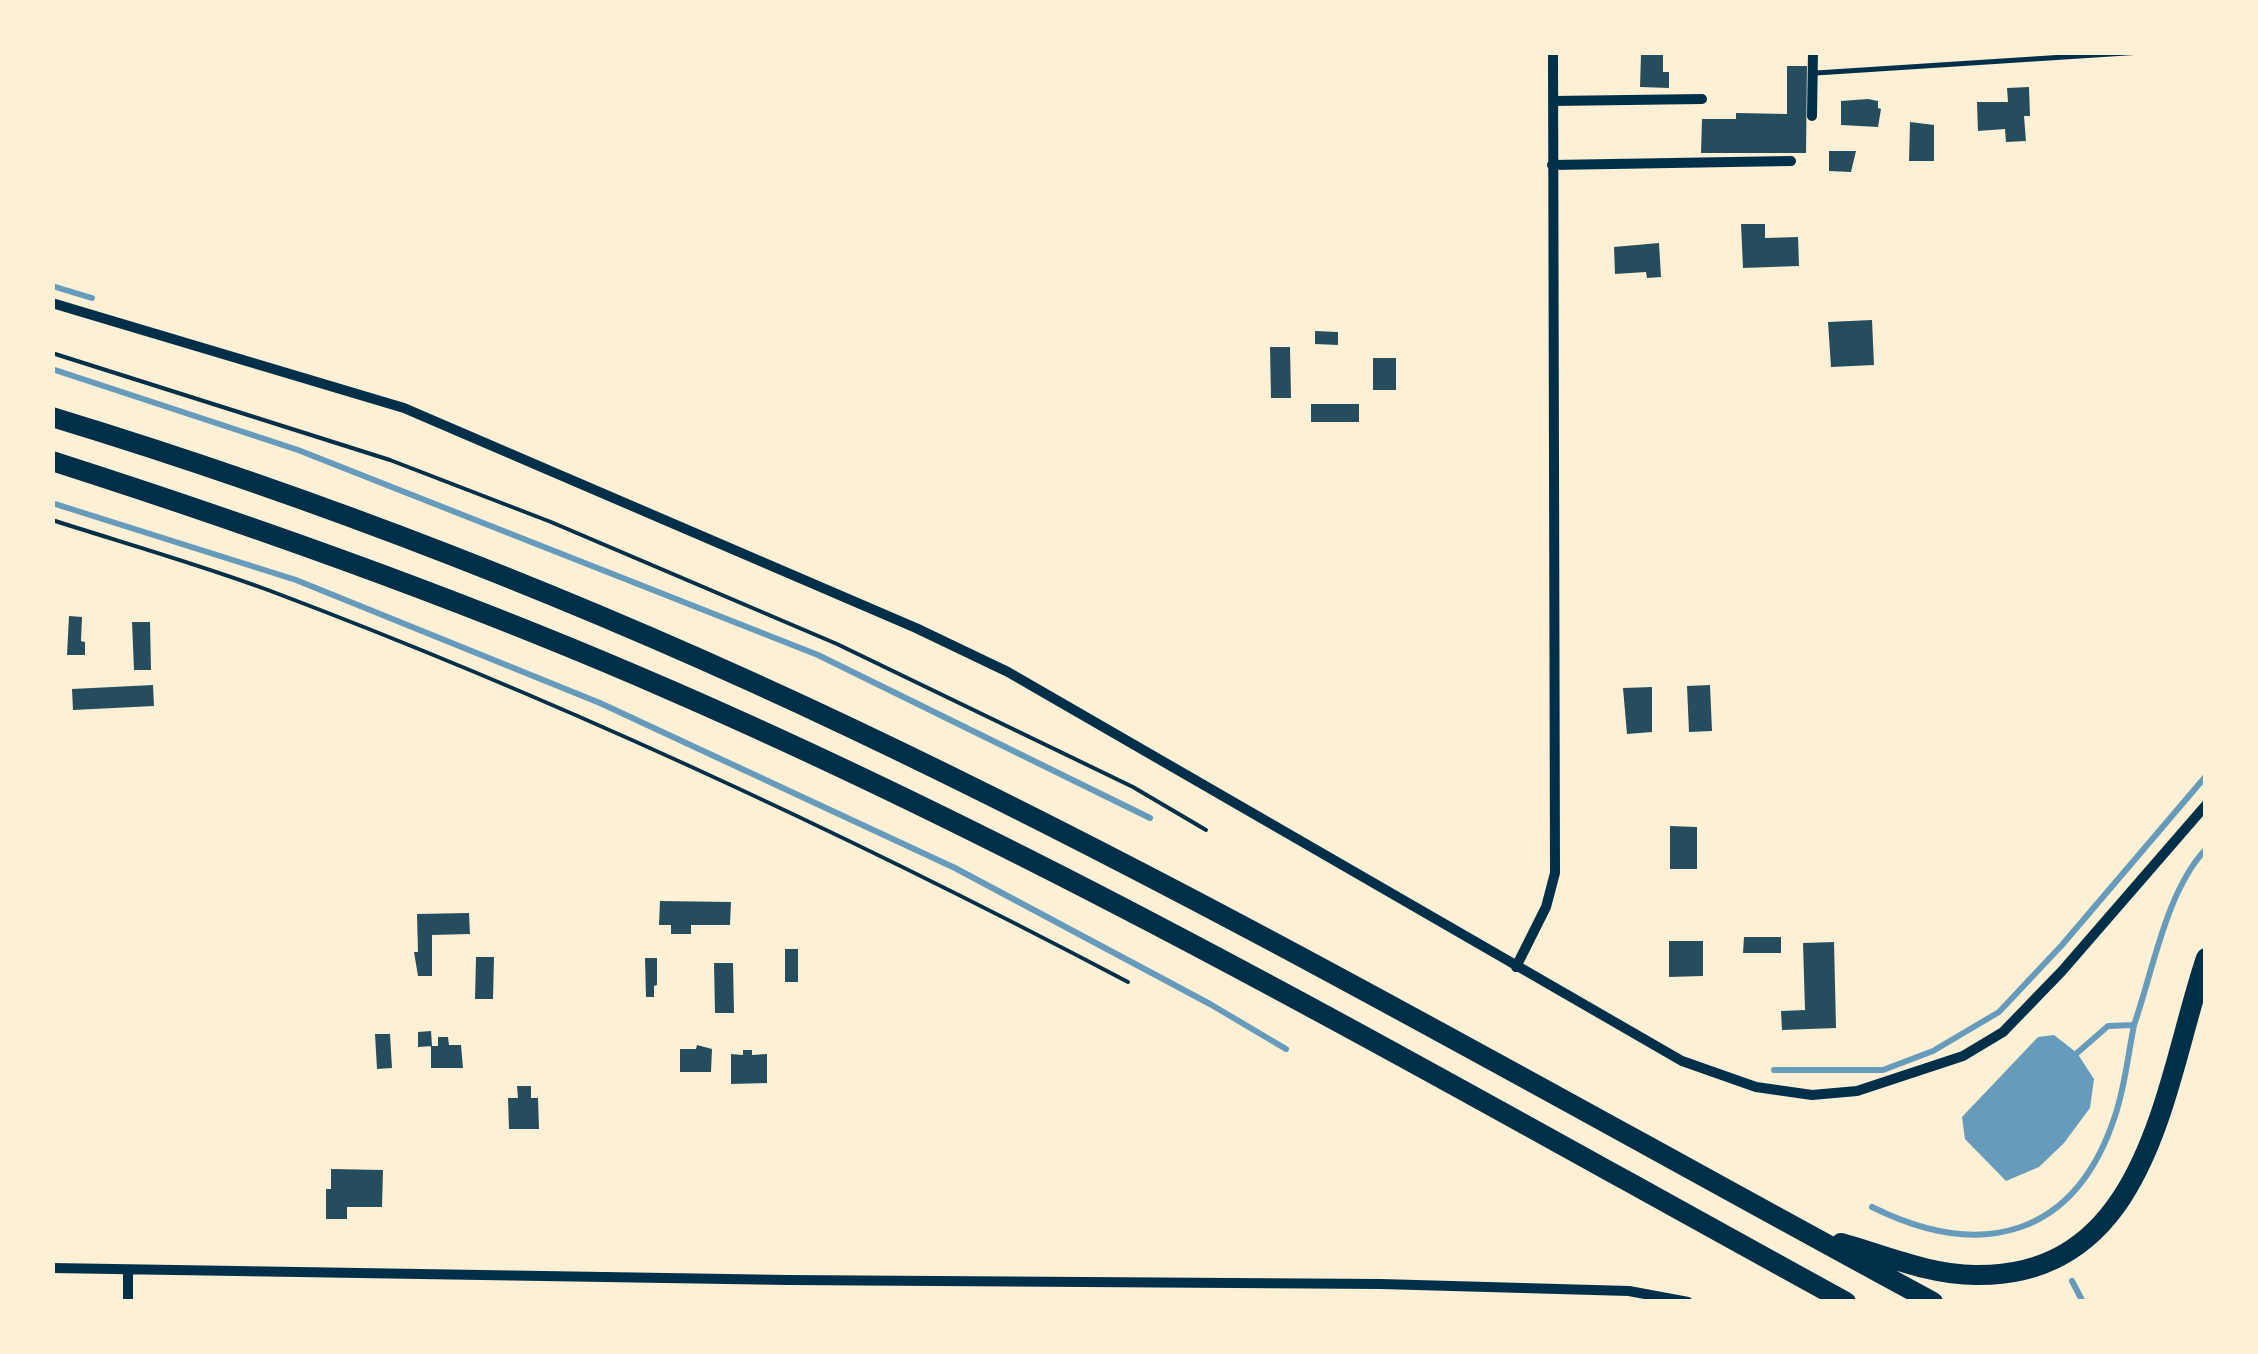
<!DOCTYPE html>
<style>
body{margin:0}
#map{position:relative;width:2258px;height:1354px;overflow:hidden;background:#fdf0d5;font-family:Ubuntu,sans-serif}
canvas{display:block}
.frame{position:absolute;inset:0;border:55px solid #fdf0d5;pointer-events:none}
</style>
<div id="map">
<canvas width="2258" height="1354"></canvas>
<div class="frame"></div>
</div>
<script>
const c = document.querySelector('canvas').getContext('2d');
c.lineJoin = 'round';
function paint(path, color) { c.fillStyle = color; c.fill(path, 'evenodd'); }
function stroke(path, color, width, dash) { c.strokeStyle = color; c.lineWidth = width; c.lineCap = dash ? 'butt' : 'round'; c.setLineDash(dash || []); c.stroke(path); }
paint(new Path2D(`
 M2054,1035L2077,1053L2094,1079L2090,1108L2064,1143L2039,1167L2006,1181L1965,1139L1962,1117L2038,1037Z`), '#669bbc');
stroke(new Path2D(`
 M52,286L92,298
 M52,369L298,450L818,655L1150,818
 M52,503L296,580L600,703L955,868L1210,1004L1286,1049
 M2077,1053L2108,1026L2134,1025C2153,971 2166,891 2206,849
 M1774,1070H1883L1933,1051L1999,1012L2062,945L2206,776
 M1872,1207C1981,1261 2075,1238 2115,1116C2125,1087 2128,1055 2134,1025
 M2072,1281L2083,1302`), '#669bbc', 6);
paint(new Path2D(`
 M1641,55H1663V72H1669V88L1640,87Z
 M1787,66H1807L1806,153H1701L1702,119H1736V113L1787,114Z
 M2029,87L2030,116H2024L2026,141L2006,142L2005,129L1978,131L1977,102H2008L2007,88Z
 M1868,99L1878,101V108L1881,109L1878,127L1841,125V101Z
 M1910,122L1934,125V161H1909Z
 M1829,151H1856L1851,172L1829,171Z
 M1741,224H1765V238L1798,237L1799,266L1743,268Z
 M1659,243L1661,277L1647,278L1646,272L1615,274L1614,247Z
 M1872,320L1874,365L1831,367L1828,322Z
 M1315,331L1338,332V345L1315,344Z
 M1270,347H1290L1291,398H1271Z
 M1373,358H1396V390H1373Z
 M1311,404H1359V422H1311Z
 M69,616L82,617L81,641L85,642V655H67Z
 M132,622H150L151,670H134Z
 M153,685L154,706L73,710L72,689Z
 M1710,685L1712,731L1689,732L1687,686Z
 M1652,687V732L1627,734L1623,688Z
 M1670,826L1697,827V869H1670Z
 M660,901L731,902L730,925H691V934H671V925H659Z
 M469,913L470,934L432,935V976H418L414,952H418L417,914Z
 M1744,937H1781V953H1743Z
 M1669,941H1703V976L1669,977Z
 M1834,942L1836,1028L1782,1030L1781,1011L1805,1010L1803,943Z
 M785,949H798V982H785Z
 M476,957H494L493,999H475Z
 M645,958H657V985L654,986V997H646Z
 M714,963H733L734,1013H715Z
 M431,1031L432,1046L418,1047V1032Z
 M375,1034H390L392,1068L377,1069Z
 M438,1037H448L449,1045H461L463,1068H431V1046H438Z
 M697,1045L712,1049L711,1072H680V1049H696Z
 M743,1050H752V1055L767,1054V1083L731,1084V1054L743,1055Z
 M517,1086H531V1098H538L539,1129H509L508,1098H518Z
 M331,1169L383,1170L382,1207H347V1219H326V1189H331Z`), '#264d5e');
stroke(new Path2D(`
 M52,353L390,460L551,522L837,644L1133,787L1206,830
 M52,520C124,543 198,564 268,590C563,701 849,835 1128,982`), '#003049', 4);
stroke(new Path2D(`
 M1816,73L2142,52`), '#003049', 5);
stroke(new Path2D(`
 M1553,101L1702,99
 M1812,116L1813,52
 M1552,165L1791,161
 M52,303L404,408L916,628L1008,672L1682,1061L1756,1087L1812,1095L1857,1091L1963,1056L2003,1032L2062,971L2206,805
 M1516,967L1546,907L1555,873L1553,52
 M52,1268L788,1280L1381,1284L1629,1291L1688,1302
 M128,1302V1271`), '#003049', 10);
stroke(new Path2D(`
 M52,417C325,500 594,606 851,728C1220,903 1574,1108 1933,1302
 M52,461C261,528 469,602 670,690C1075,866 1459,1090 1846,1302
 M1841,1243C1884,1255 1930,1275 1975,1275C2150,1278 2164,1082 2206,958`), '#003049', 20);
</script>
